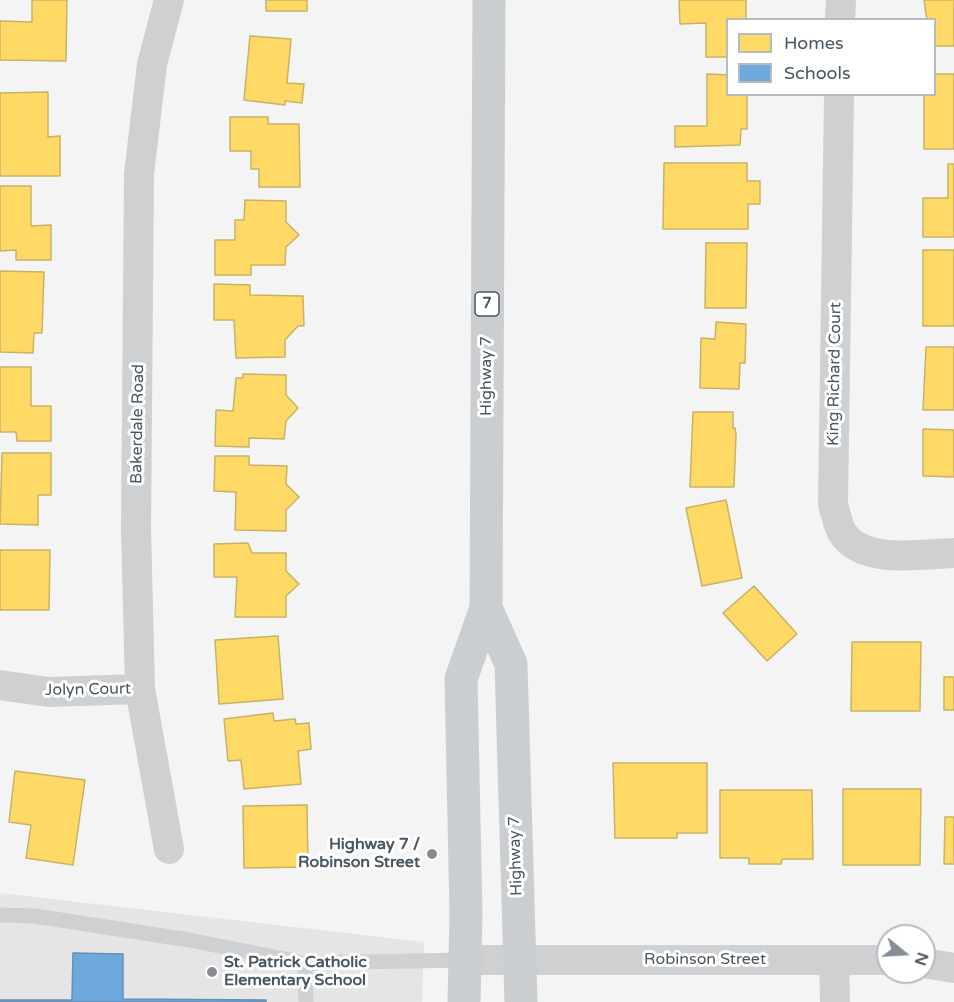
<!DOCTYPE html>
<style>
body{margin:0}
#map{position:relative;width:954px;height:1002px;overflow:hidden;background:#f4f4f4;font-family:"Varela Round",sans-serif}
canvas{display:block}
.legend{position:absolute;left:726px;top:18px;width:210px;height:78px;box-sizing:border-box;background:#fff;border:2px solid #b7bbc0;margin:0;padding:8px 10px;list-style:none;font-size:18px;color:#4a5661}
.legend li{display:flex;align-items:center;gap:12px;height:30px}
.legend b{width:30px;border:2px solid #b7bbc0}
.north{position:absolute;left:876px;top:924px;width:60px;height:60px;box-sizing:border-box;background:#fff;border:2px solid #b7bbc0;border-radius:50%;rotate:108deg;font-size:16px;font-weight:700;line-height:24px;text-align:center;color:#4a5661}
.north::after{content:'';display:block;margin:auto;width:21px;height:27px;background:#868d94;clip-path:polygon(50% 0,100% 100%,50% 72%,0 100%)}
</style>
<div id="map">
<canvas width="954" height="1002"></canvas>
<ul class="legend">
<li><b style="height:16px;background:#ffd966"></b>Homes</li>
<li><b style="height:16px;background:#6fa8dc"></b>Schools</li>
</ul>
<div class="north">N</div>
</div>
<script>
const c = document.querySelector('canvas').getContext('2d');
c.lineJoin = 'round';
function paint(path, color) { c.fillStyle = color; c.fill(path, 'evenodd'); }
function stroke(path, color, width, dash) { c.strokeStyle = color; c.lineWidth = width; c.lineCap = dash ? 'butt' : 'round'; c.setLineDash(dash || []); c.stroke(path); }
function label(font, color, halo, rows, align = 'center') {
  c.font = font + ' "Varela Round",sans-serif'; c.lineWidth = 6; c.setLineDash([]); c.textBaseline = 'middle'; c.strokeStyle = halo; c.fillStyle = color; for (const [text, x, y, turn = 0] of rows) {
    c.save(); c.translate(x, y); c.rotate((+turn || 0) * Math.PI / 180); c.textAlign = isNaN(turn) ? turn : align; if (halo) c.strokeText(text, 0, 0); c.fillText(text, 0, 0); c.restore();
  }
}
paint(new Path2D(`
 M0,893L424,942L422,1002H0Z`), '#e6e5e6');
const homes = new Path2D(`
 M32,0H67L66,61L0,60V21L32,22Z
 M266,0H307V11H266Z
 M679,0H746V20H728V57H706V23L680,24Z
 M924,0H954V46H934V20H927Z
 M250,36L291,39L287,83L304,84L302,103L285,101V105L244,100Z
 M707,74L728,75V94H747V129H741L740,145L675,147V126H707Z
 M934,74H954V149H924V94H934Z
 M48,92V137L60,136V176H0V93Z
 M230,117H268V124H299L300,187H259V169H251V151H230Z
 M664,163H747V181H760V204H748V229H663Z
 M948,164H954V237H923V198H948Z
 M0,186H31V226L51,225V260H16V250L0,251Z
 M245,200L286,201V222L299,235L286,247L285,265H251V275H215V240H235V220H244Z
 M706,243H747L746,308H705Z
 M923,250H954V326H923Z
 M0,271L44,272L42,333H34L33,353L0,352Z
 M214,284L250,285V295L303,296L304,326H298L285,340V357L236,358L234,320H214Z
 M716,322L746,324L745,363H740L739,389L700,388L701,338L715,339Z
 M926,347H954V410H923Z
 M0,367H31V406H51V441H17L16,432H0Z
 M243,374L286,375V395L298,408L286,421L284,439L249,438V447L215,446L216,410L233,411L236,378H243Z
 M693,412H733V428H735L736,434L734,487H690Z
 M923,429L954,430V477L923,476Z
 M2,453H51V495H38V525L0,524Z
 M215,456H249V465L287,466L286,484L299,497L286,510V531L235,530L236,492L214,491Z
 M726,500L742,578L702,586L686,508Z
 M248,543L252,553H286V571L299,584L286,596V617H235L237,577H214V544Z
 M0,550H50L49,610H0Z
 M754,586L797,634L767,661L723,613Z
 M278,636L283,699L219,704L215,640Z
 M852,642H921L920,711H851Z
 M944,677H954V710H944Z
 M273,713L274,721L295,719L296,724L309,723L311,749L298,751L301,784L244,789L241,760L228,761L224,719Z
 M613,763H707V833H677V838H615Z
 M15,771L85,780L73,865L26,858L31,825L9,822Z
 M843,789H921L920,865H843Z
 M720,790H812L813,859H782L781,864H749V858H720Z
 M307,805L308,867L244,868L243,806Z
 M945,817H954V864H944Z`);
paint(homes, '#ffd966');
stroke(homes, '#c9b264', 1.5);
const schools = new Path2D(`
 M73,953L123,954V999L266,1000V1002H0V1000H72Z`);
paint(schools, '#6fa8dc');
stroke(schools, '#648fb7', 1.5);
stroke(new Path2D(`
 M0,915L35,916L189,940L305,963L464,960
 M305,963L306,1002`), '#ced0d2', 15);
stroke(new Path2D(`
 M169,0L152,64L139,174L136,528L140,689L169,849
 M840,20L841,0
 M839,94L833,505C836,514 838,525 842,532C861,565 922,554 954,553
 M0,685L48,692L140,689
 M464,960H888
 M834,960L835,1002
 M924,963L954,968`), '#ced0d2', 30);
stroke(new Path2D(`
 M486,608L511,664L521,1002
 M464,1002L466,914L461,679L486,608L489,0`), '#caced1', 33);
for (const [x, y, r, color] of [
 [432,854,6,"#868d94"],
 [212,972,6,"#868d94"]
]) { const dot = new Path2D(); dot.arc(x, y, r, 0, 2 * Math.PI); c.fillStyle = color; c.fill(dot); stroke(dot, '#fff', 2); }
for (const [x, y, w] of [
 [487,304,24]
]) { const box = new Path2D(); box.roundRect(x - w / 2, y - 12, w, 24, 4.5); c.fillStyle = '#fff'; c.fill(box); stroke(box, '#4a5661', 1.5); }
label('bold 15px', '#4a5661', null, [
 ["7",487,304]
]);
label('16px', '#4a5661', '#fff', [
 ["King Richard Court",835,374,-89],
 ["Highway 7",487,376,-90],
 ["Bakerdale Road",138,424,-89],
 ["Jolyn Court",88,690,-1],
 ["Highway 7",516,856,-92],
 ["Robinson Street",705,960]
]);
label('bold 16px', '#4a5661', '#fff', [
 ["Highway 7 /",420,845],
 ["Robinson Street",420,863],
 ["St. Patrick Catholic",224,963,"left"],
 ["Elementary School",224,981,"left"]
], 'right');
</script>
